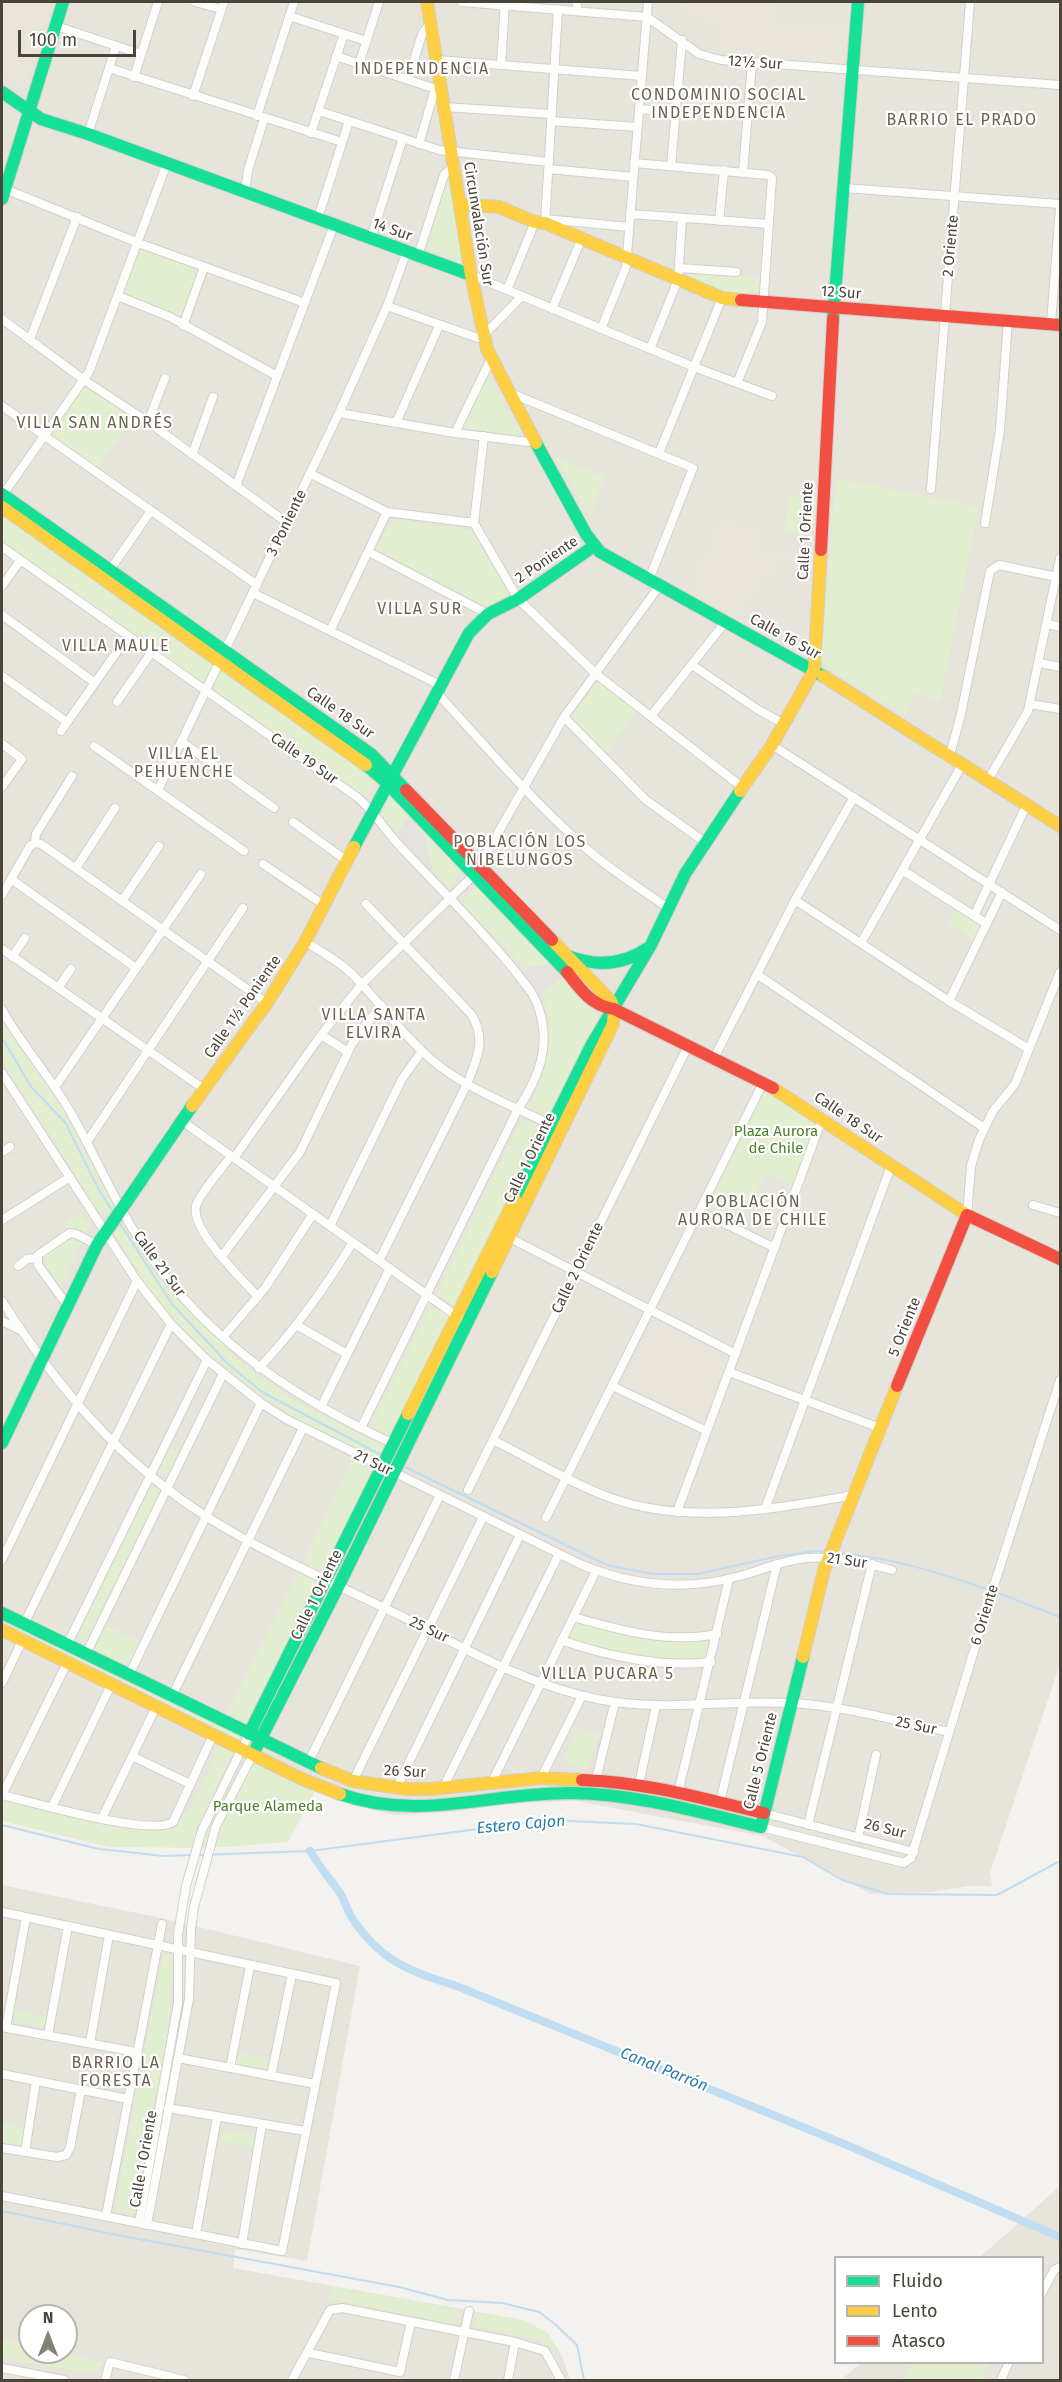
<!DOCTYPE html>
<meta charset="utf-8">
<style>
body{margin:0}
#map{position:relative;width:1062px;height:2382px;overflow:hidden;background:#f4f2ee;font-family:"Fira Sans",sans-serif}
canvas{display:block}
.frame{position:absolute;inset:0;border:3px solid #4b4439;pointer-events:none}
.legend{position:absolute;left:834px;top:2256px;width:210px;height:108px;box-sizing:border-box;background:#fff;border:2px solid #b7b4b0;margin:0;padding:8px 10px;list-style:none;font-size:18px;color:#4b4439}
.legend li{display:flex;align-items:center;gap:12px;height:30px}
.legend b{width:30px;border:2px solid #b7b4b0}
.north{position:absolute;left:18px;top:2304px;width:60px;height:60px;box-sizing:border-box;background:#fff;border:2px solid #b7b4b0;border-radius:50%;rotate:0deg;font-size:16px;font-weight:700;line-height:24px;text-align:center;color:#4b4439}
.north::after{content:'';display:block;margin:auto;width:21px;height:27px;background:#868178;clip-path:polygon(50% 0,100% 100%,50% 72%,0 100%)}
.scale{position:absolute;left:18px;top:30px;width:118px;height:27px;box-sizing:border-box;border:3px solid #4b4439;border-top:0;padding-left:8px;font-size:18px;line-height:21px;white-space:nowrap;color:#4b4439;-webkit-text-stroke:4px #fff;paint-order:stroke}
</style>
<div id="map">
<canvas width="1062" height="2382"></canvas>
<div class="frame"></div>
<ul class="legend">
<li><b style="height:8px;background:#16e098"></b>Fluido</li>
<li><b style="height:8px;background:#ffcf43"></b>Lento</li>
<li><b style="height:8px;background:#f24e42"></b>Atasco</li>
</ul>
<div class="north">N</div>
<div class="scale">100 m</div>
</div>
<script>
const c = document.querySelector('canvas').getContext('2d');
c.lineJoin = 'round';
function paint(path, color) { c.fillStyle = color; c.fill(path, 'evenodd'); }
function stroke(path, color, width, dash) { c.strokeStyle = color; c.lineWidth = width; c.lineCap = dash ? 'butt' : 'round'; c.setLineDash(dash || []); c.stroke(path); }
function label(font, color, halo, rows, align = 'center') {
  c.font = font + ' "Fira Sans",sans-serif'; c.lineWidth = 4.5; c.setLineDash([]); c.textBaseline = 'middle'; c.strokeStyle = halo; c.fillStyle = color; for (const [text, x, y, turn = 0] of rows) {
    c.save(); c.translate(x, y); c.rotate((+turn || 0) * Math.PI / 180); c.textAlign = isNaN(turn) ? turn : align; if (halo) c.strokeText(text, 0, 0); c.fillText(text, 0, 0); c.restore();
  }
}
paint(new Path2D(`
 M2,2H1060V1664L990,1873L992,1886H969L932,1892L871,1894L762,1836L576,1801L514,1803L451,1812L393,1815L355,1805L318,1785L288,1842L110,1847L2,1821Z
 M2,1885L166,1919L360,1966L307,2261L235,2249L233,2268L523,2320L548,2333L562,2356L570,2380H2ZM30,2316H66V2352H30Z
 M1060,2186V2380H841L861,2363L1042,2362V2258L980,2257Z`), '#e7e4dc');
paint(new Path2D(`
 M2,2H52L25,84L16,86L2,76Z
 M672,2H780L776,23L850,28L848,64L727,57L716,54L719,27L707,24Z
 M719,520L764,529L761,549L806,556L805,562L779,558L776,575L763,572L758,589L738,616L692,594L700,574L694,571L698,560L704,562Z
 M655,1321L728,1356L704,1423L622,1384Z`), '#eae5da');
paint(new Path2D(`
 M448,178L450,179L464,264L424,248Z
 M139,248L194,268L198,274L182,317L177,318L122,294Z
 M688,272L759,278L758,295L726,292L686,277Z
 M482,378H490L518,431L516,436L461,426Z
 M82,388H89L134,417L97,469L49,435Z
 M554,456L604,477L590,518Z
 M836,478L979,507L940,702L917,692L905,716L821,663Z
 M790,494L817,498L811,536L784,531Z
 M2,512L362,768L376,782L365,799L2,543Z
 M391,519L471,530L512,595L490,609L378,551L377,548Z
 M597,683H603L637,711L606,753L571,721L570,717Z
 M390,795L462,871L449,888L379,814Z
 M476,885L555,964L598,1017L550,1120L529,1107C545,1078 559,1024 540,992C521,960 487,929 461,902Z
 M958,905L987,924L978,943L947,923Z
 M2,1014L61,1105L111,1201L112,1205L104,1214L101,1215L2,1061Z
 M764,1089L818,1123L795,1187L765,1173L742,1224L706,1207Z
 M522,1118L542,1128L456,1308L437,1294Z
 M79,1213L91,1224L59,1290L43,1260L44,1255L69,1232L65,1223Z
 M126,1222L167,1283L197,1318L254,1374L304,1406L382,1445L385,1450L382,1460H377L299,1421L237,1379L193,1340L162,1308L113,1233Z
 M431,1305L451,1317L392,1438L370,1427Z
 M168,1446L180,1454L167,1478L157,1469Z
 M352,1459L373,1470L323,1572L303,1562Z
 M148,1484L162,1492L88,1645L73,1637Z
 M298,1573L319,1582L249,1724L227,1713Z
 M2,1616L241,1736V1738L237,1740L2,1626Z
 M573,1617L635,1633L717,1634L711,1662L618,1656L561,1640Z
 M104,1625L141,1642L129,1668L92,1650Z
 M577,1727L600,1736L585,1770L563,1761Z
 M215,1742L235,1749L199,1827L216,1826L257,1754L318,1784L288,1842L211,1848L110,1847L2,1821V1799L137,1828H172L190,1809L216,1756L212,1753Z
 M163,1955H170L173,1958L170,2019L137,2205L133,2214L118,2211L115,2206Z
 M14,2011L48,2017L47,2025L44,2027L14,2022Z
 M236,2053L270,2058L269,2067L266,2069L236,2064Z
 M2,2123L25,2128L21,2145L17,2147L2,2143Z
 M224,2130L254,2135V2147L220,2141L221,2132Z
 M331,2286L459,2309L454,2325L331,2299Z
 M478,2312L523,2320L548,2333L562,2356L539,2340L475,2326Z
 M2,2338L30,2345V2352H60L102,2362L96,2374L2,2359Z
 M911,2363V2362L990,2363L981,2380H902Z`), '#e1eecf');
paint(new Path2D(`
 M409,816L424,832L433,873L397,834Z
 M555,964L565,977L541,993L520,968Z`), '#e6e3df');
stroke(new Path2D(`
 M2,1038L32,1088L65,1122L99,1190L113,1212
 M119,1222L172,1304L228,1364L262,1392L383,1456
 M401,1465L607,1565L653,1574H698L774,1557L814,1551L826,1552
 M837,1553C888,1557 938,1572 986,1589
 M998,1593L1060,1617
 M2,1825L99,1849L164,1856L192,1855
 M198,1855L310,1851L547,1820L636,1824L803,1857L842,1880L888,1894L997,1895L1060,1861
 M2,2211L117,2235L399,2287L448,2300L502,2303L539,2312L556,2325L577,2345L584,2380`), '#c0ddf1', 2);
stroke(new Path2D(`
 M310,1851C319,1866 330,1879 340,1893C345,1901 347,1910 352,1918C379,1959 409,1972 454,1985L842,2143L1060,2237`), '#c0ddf1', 8);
const street = new Path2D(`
 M195,2L221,9
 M462,2L647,17L699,54L721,60L1060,85
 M577,11V2
 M289,16L366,41
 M56,26L141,54
 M336,56L442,91
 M437,60L642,76
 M359,64L379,2
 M501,65L505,2
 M109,68L342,142
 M134,77L158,2
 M408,80L422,34L431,22
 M193,96L224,2
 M444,107L552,114
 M639,109L676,112
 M319,111L439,150L549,162
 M257,116L294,2
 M551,121L637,127
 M311,133L344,34
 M88,134L116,46
 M419,144L435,89
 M634,163L768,175L772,178L762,322L737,383
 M671,166L682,40
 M549,169L633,177
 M743,172L752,62
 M844,188L1060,204
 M5,189L141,244L305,303
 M245,192L248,170L264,119
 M630,214L769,224
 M318,218L349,121
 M545,219L629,227
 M719,221L724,170
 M545,223L558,9
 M371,238L403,138
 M418,256L444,175L454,166
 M679,268L736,272
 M471,275L694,367L772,396
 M507,290L535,222
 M118,296L170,317L277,376
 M387,306L478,338L483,336L522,296
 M552,309L581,240
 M2,319L84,380L148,422L286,522
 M1051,324L1060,207
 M183,326L204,267
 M601,329L626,267L648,2
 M30,339L77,217
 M650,349L678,280L682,218
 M508,392L693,468L649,580
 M2,406L257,585
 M339,413L455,433L528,442L533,440
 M148,422L165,378
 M396,423L439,326
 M455,433L491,359
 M484,436L474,523L518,599L596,674L742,787
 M659,453L722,298
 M192,455L213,397
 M311,474L387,512L474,523
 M236,486L334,225
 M931,489L970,2
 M2,496L89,372L167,163
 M985,523L1000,430L1008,321
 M2,547L357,797C373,810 385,830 399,845C438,887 479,926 515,971C524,983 535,994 539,1009C551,1047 539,1077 518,1109L361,1428
 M369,552L488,614
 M110,570L150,512
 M2,586L20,561
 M253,593L440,685
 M2,615L95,683
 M1048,624L1060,627
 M330,631L387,512
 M1040,663L1060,667
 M692,665L757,709L784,724
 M2,676L67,722
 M436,692C483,743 528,796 579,842C606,867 638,887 668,908
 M117,702L151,653
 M1030,704L1060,709
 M651,716L726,621
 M564,717L646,800L706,843
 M61,731L128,636
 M182,742L274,808
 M2,744L22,759L2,787
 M772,745L1060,930
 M94,746L244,851
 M950,755L961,714L990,571L999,565L1057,577
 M988,780L1028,711L1060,558
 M158,790L339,413L387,306L407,251
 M293,822L347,861
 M35,843L41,844L267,1003
 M263,864L324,905
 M76,868L115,808
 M902,870L987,924
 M11,879L136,968
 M2,895L30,846L35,843L36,834L72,776
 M795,900L949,1001L1029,1049
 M122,901L159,846
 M366,904L471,1014C487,1039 477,1059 467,1084L379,1261
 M974,916L1027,804
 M305,942C321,951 338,961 351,973C379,1001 403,1036 433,1061C468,1090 514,1106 555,1127
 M861,943L963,763
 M2,949L204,1089
 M12,957L25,938
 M758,975L984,1128
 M58,988L71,969
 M949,1001L1002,892
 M2,1010C21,1044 48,1074 68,1108C91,1147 109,1189 132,1228C194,1332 287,1395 394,1444
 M321,1035L348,1052
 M714,1058L795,900L854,797
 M2,1073L137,1281L171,1324L207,1360L261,1403L286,1419L580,1564C630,1585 683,1591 736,1577C760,1571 782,1560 807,1558C837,1556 863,1562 892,1570
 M55,1087L201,874
 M182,1121L461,1319
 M87,1142L243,908
 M2,1152L10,1147
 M231,1156C221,1170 201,1191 196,1206C190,1230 243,1280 258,1297
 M234,1158L321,1035L361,985L474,875L564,717L660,585
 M1033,1205L1060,1213
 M699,1211L775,1248
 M967,1215L971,1166L979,1140L993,1111L1015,1084L1060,972
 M2,1220L70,1177
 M330,1226L402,1079L422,1051
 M506,1236L736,1354
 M222,1256L300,1152L352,1044L366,1024L382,1006
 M18,1266L27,1259L37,1258
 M2,1301C58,1388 118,1460 207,1517C268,1555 336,1584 401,1616C464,1648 527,1685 597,1699C663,1712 722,1700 788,1703C842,1705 896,1721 949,1732
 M67,1305L38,1265V1255L70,1233L76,1234L97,1245
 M2,1321L20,1330
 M298,1326L347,1354
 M223,1337L265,1288L313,1214
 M259,1368C296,1329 325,1288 353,1242
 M729,1372L880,1428
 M612,1386L707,1431
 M321,1407L390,1268
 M493,1440C529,1458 574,1485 611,1498C690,1526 776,1508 855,1495
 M468,1490L688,1046
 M765,1509L891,1166
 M677,1512L822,1119
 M546,1518L763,1083
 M2,1560L137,1281
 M573,1617C619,1630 669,1644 717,1634
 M24,1624L171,1324
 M561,1640C606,1656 663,1668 711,1662
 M67,1645L207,1360
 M86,1654L223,1374
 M129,1675L261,1403
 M2,1683L22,1641
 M172,1696L303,1428
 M132,1756L190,1784
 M308,1763L440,1495
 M541,1778L582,1696
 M596,1779L615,1702
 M353,1781L483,1517
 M492,1782L596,1571
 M639,1784L656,1706
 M443,1788L559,1554
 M396,1789L520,1535
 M678,1793L729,1579
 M2,1795C32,1802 151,1837 173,1822L213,1735
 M2,1795L67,1663
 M720,1802L777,1564
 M52,1807L111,1685
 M764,1813L914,1852
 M102,1818L156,1707
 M808,1825L872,1564
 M761,1827L904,1863L911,1858L990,1598L1060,1380
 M858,1838L876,1755
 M2,1912L336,1983L282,2251L2,2196
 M2,2027L136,2052
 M6,2028L26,1917
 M48,2035L68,1926
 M90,2043L109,1935
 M178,2058L315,2084
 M230,2068L250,1966
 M2,2074L128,2099
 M271,2076L292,1974
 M168,2108L305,2131
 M2,2148L57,2157L66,2155L70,2148L81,2090
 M25,2152L36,2081
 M106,2216L162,1924
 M139,2223L178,2003V1934L186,1886L202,1830L249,1734
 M147,2225L189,1999L191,1929L194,1907L216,1826L253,1754
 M196,2234L217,2117
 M242,2244L262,2124
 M1042,2293L1054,2270L1060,2267
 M309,2353L400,2372L411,2322
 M2,2368L64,2380
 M105,2380L110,2362L184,2380
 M292,2380L330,2310L342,2308L515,2342L545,2351L561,2380
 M454,2380L469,2311
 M508,2380L515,2342
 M1001,2380L1009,2362`);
const fast = new Path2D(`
 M2,92L41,119L88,134L471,275
 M2,199L63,2
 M833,319L858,2
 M536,443L586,534L600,552L823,676
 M2,494L371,754L406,790
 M366,765L387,783L567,972
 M354,847L469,633L488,614L518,599L594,546
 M568,956C596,967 623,965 648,948
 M515,1199L592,1044L651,945L685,874L740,791
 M2,1443L97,1245L192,1106
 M2,1613L321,1768
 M249,1734L408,1414
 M253,1754L339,1585L492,1272
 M340,1794C420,1822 491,1792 572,1793C636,1794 699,1812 761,1827L803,1657`);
const slow = new Path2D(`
 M427,2L471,275L487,349L536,443
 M460,204L499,207L535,222L545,223L722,298L741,300
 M2,507L366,765
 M823,676L1060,826
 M740,791L772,745L814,670L821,550
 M773,1088L967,1215
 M192,1106L267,1003L305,942L354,847
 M492,1272L613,1024L614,1009L611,1001L552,940
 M408,1414L515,1199
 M2,1630L302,1779L340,1794
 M803,1657L824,1570L897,1386
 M321,1768L353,1781L407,1789H430L541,1778L582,1780`);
const jam = new Path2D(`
 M741,300L1060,325
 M821,550L833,319
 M406,790L552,940
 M567,972C580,989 592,1006 614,1009L773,1088
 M967,1215L1060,1259
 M897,1386L967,1215
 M582,1780C645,1782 704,1799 764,1813`);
stroke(street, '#d2d0cb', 10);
stroke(fast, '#d3cfc5', 14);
stroke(slow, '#d3cfc5', 14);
stroke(jam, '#d3cfc5', 14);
stroke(street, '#fdfdfc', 8);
stroke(fast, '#16e098', 12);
stroke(slow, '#ffcf43', 12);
stroke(jam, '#f24e42', 12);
label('15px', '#4b4439', '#fff', [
 ["12½ Sur",755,63,4],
 ["Circunvalación Sur",478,224,81],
 ["14 Sur",392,230,20],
 ["2 Oriente",951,246,-85],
 ["12 Sur",841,293,4],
 ["3 Poniente",287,523,-64],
 ["Calle 1 Oriente",806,531,-87],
 ["2 Poniente",547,560,-34],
 ["Calle 16 Sur",785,637,29],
 ["Calle 18 Sur",340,713,35],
 ["Calle 19 Sur",304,759,35],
 ["Calle 1½ Poniente",243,1007,-55],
 ["Calle 18 Sur",848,1118,34],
 ["Calle 1 Oriente",530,1158,-64],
 ["Calle 21 Sur",159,1264,54],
 ["Calle 2 Oriente",578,1268,-64],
 ["5 Oriente",905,1327,-68],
 ["21 Sur",373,1463,26],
 ["21 Sur",847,1561,8],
 ["Calle 1 Oriente",317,1595,-64],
 ["6 Oriente",985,1615,-73],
 ["25 Sur",429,1630,26],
 ["25 Sur",916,1726,12],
 ["Calle 5 Oriente",761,1761,-76],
 ["26 Sur",405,1772,3],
 ["26 Sur",885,1829,14],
 ["Calle 1 Oriente",144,2159,-80]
]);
label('15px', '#4a7f2a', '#fff', [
 ["Plaza Aurora",776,1132],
 ["de Chile",776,1149],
 ["Parque Alameda",268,1807]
]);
c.letterSpacing = '1.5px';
label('16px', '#6e6250', '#fff', [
 ["INDEPENDENCIA",422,70],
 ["CONDOMINIO SOCIAL",719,96],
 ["INDEPENDENCIA",719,114],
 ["BARRIO EL PRADO",962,121],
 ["VILLA SAN ANDRÉS",95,424],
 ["VILLA SUR",420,610],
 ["VILLA MAULE",116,647],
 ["VILLA EL",184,755],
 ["PEHUENCHE",184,773],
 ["POBLACIÓN LOS",520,843],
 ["NIBELUNGOS",520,861],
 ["VILLA SANTA",374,1016],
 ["ELVIRA",374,1034],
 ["POBLACIÓN",753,1203],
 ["AURORA DE CHILE",753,1221],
 ["VILLA PUCARA 5",608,1675],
 ["BARRIO LA",116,2064],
 ["FORESTA",116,2082]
]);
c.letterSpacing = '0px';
label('italic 16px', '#2e7ab2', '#fff', [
 ["Estero Cajon",521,1825,-5],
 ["Canal Parrón",664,2070,22]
]);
</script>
